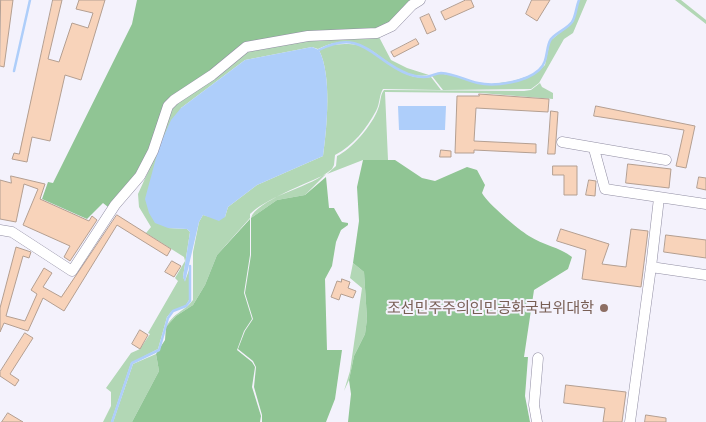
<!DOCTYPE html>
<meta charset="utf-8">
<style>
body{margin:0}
canvas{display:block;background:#f4f2fc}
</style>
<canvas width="706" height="422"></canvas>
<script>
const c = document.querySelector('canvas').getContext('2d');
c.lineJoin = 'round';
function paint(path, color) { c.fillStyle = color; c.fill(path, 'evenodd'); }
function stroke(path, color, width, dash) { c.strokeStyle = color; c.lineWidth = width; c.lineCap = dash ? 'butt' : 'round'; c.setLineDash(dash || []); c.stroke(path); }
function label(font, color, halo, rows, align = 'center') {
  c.font = font + ' "Asap Condensed","Noto Sans KR",sans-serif'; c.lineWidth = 4; c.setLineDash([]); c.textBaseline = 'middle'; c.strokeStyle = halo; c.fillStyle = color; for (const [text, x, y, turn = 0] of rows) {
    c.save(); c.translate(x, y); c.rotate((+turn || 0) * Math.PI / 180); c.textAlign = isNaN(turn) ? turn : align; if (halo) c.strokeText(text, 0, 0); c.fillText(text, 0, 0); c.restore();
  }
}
paint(new Path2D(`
 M579,0H587L573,33L564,39L539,83L531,89L443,90L432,76L438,73L455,76L485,85L513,81L535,74L545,65L550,41L573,22Z
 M675,0H681L706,20V24Z
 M379,37L391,60L407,68L429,75C385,83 374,22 318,49L312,47L245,60L181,108L168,228L187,229L190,232L183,277L185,281L189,270V300L186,305L172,311L167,317L158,349L131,363L111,422H103L111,406V392L106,388L131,353L140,349L150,334L148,333L178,281L175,278L185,261L184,257L146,233L151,227L139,207L138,194L148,172L170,108L246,52L312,38Z
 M345,44C354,44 363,45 371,50C390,62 406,82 431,77L441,90L383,89C379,95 380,104 376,111C366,129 353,146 335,155L334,165L332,169C308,189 274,192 250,214V218L217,255L205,285L193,305L176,316L166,327C174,312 184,312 193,300V252L199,222L203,215L214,218L225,217L228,207L257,185L323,156C327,128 332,75 319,50L329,45Z
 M540,83L542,87L553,93V99L481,93L385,92L388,160H363L327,174L336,166L337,156C351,150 373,124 378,109C381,102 380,95 384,90L524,91L531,90Z
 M326,174L305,195L277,200L251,218C255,202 311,182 326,174Z
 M353,263L364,272L367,319L365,334L354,356L349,380L344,391L350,371L362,288L350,278Z
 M156,354L159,371L132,422H113L133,364Z`), '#b2d7b5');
paint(new Path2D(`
 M137,0H414L401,14L381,28L257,43L172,99L145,163L108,207L103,203L87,219L42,199L48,182L53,183L132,24Z
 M363,160H395L422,178L435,181L467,167L477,170L485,185L482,193C488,204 518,229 529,236C543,245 559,247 572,257L568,269L534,290L524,357H528L525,396L530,422H348L351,394L349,380L354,356L365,334L367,319L364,272L353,263L359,221L357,187Z
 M326,177L329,208H334L342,222L348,223V225L341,230L336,242L332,266L325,279L327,350H342L335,399L326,422H262V415L254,387L256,367L253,361L238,349L245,331L253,319L245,293L251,255V218L277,200L305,195Z
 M250,219V255L244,293L252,319L244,331L237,350L252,362L255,367L252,387L261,416L260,422H132L159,371L156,354L165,340L166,327L176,316L193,305L205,285L217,255Z`), '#90c594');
paint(new Path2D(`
 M312,47L319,50C332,75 327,128 323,156L257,185L228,207L225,217L219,221L203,215L199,222L185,282L183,277L190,232L187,229L168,228L155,223L149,213L145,199L159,147L171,120L181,108L245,60Z
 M398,106H446L445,130H399Z`), '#aecefa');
stroke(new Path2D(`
 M319,50C363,27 373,61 408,74C414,76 424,78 430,76C434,75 437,73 441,73C455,74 465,80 478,83C495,87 526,82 539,70C549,61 545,48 551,39C557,32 567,29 572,22C576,16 576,7 579,0
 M14,71L30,0
 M112,422L132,363L159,350L168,318L173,311L186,306L190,301V266`), '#aecefa', 2.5);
const building = new Path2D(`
 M1,0H13L4,67L0,66Z
 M53,0H62L48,59L59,62L72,23L88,28L93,13L76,9L79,0H105L81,80L65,75L50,141L32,137L27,162L12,159L14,153L19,154Z
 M466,0H471L474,7L445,20L441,12Z
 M532,0H550L537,21L526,14Z
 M429,14L436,30L427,34L420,18Z
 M416,39L419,44L394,57L391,52Z
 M479,94L549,99L548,112L476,108L474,141L536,144V153L474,150V153H455L457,96H479Z
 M596,106L695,126L686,168L676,166L684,130L594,116Z
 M551,111L558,112L555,154H548Z
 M441,150L451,151V157H440Z
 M628,164L671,169L669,188L626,183Z
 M553,166H577V195H564V175H553Z
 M11,176L45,184L40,199L89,221L92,216L97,220L70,261L64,257L70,246L23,225L38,189L24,184L16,222L0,219V180L11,183Z
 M699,177L706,178V190L697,188Z
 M589,180L596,181L595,196L586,195Z
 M117,215L171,249L167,256L117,225L64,311L43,298L28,331L4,323L0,332V308L16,247L31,252L29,258L23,256L6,316L25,321L37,294L31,290L44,268L52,273L43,287L61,297Z
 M561,229L609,244L602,264L626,267L631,229L648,231L641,287L582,279L586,250L557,241Z
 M666,235L706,240V258L664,252Z
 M172,261L181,266L174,277L165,272Z
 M342,279L350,282L348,288L356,291L353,298L341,294L339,300L331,297L337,281L341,282Z
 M140,330L148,335L140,349L132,344Z
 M25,333L33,338L10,374L19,380L15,386L0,376V372Z
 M566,385L626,392L622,422H603L605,408L564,403Z
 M8,413L23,422H2Z
 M646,415L666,418V422H645Z`);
paint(building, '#f8d3ba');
stroke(building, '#b49f91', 1);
const minor = new Path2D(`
 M562,142L666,160
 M594,149L605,189L706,204
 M0,230L12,232L72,271L115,205L140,176L153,151L168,106L174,100L212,75L246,47L308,36L377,33L392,26L412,5L420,0
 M651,267L659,198
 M537,422L534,405L538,358
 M630,422L651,267L706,275`);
stroke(minor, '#918ea3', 11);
stroke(minor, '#fff', 10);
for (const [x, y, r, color] of [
 [604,308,5,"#8d6e63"]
]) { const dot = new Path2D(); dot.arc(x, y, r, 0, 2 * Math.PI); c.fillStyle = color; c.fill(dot); stroke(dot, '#f4f2fc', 2); }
label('15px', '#785e54', '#f4f2fc', [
 ["조선민주주의인민공화국보위대학",594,308]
], 'right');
</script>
